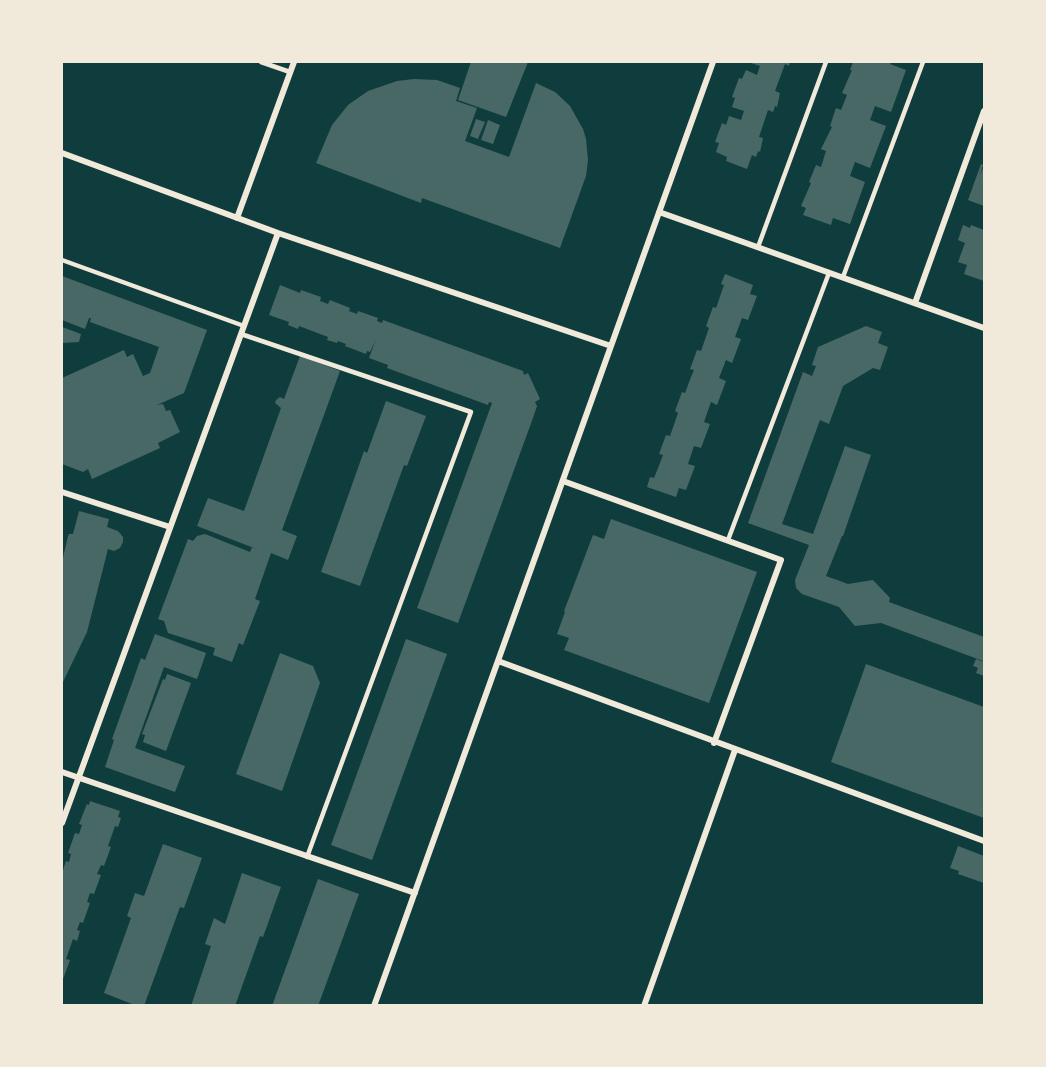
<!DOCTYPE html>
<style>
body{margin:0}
#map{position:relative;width:1046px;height:1067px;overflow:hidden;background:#0f3d3e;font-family:"Archivo Narrow",sans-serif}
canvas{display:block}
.frame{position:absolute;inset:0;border:63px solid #f1e9da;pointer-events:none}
</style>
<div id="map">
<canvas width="1046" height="1067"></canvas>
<div class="frame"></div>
</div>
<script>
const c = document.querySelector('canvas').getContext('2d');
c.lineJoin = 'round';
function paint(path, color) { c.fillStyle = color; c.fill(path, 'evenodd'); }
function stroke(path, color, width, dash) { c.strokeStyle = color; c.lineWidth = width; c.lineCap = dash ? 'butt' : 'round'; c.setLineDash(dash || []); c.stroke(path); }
paint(new Path2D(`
 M471,62H528L506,117L458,100Z
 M748,62H790L789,66L785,64L775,91L780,93L777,107L775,106L773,112L768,110L759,137L763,138L760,152L758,151L756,157L752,155L747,169L726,161L727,157L716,152L719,143L715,142L722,123L726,125L729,116L741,120L744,111L732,107L735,98L732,97L739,78L742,79L746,70L757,75L760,66Z
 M853,62H891L890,64L906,70L891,112L875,106L870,120L886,126L870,168L855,162L850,176L865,182L850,224L833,218L831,225L803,215L806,208L801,206L811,183L809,182L816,165L821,167L826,151L821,149L832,127L830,126L836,108L841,110L847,95L842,93L852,70H850Z
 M414,79L437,80L460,88L456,101L477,108L465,141L509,157L536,83L555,92L570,106L583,129L586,139L588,160L586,176L560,248L422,198L421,203L316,163L332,125L348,105L368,91L397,81Z
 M476,119L485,122L478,139L470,136Z
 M488,120L500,125L493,144L481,140Z
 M981,164L983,165L980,175L984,166V206L968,200Z
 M963,225L970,228L971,225L984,230V281L964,274L967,265L958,262L965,243L958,240Z
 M725,274L753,285L750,294L757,296L748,320L742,318L735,337L741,339L732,363L726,360L719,378L726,381L717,405L711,402L704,422L710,424L701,448L694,446L688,464L695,466L686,490L679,488L676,497L647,487L650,477L654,478L660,463L663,455L659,454L666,435L670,436L678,413L675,411L682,392L685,393L691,377L694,370L690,369L697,350L701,351L709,328L706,326L713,307L716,308L724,285L721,284Z
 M62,276L207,330L184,393L157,405L163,404L166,411L170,410L180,432L158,443L160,448L92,479L88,469L83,472L62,464V378L124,350L127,357L133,354L143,376L150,373L159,347L90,322L91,318H89L85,329L62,320Z
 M280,285L300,293L301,290L321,297L320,301L328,304L330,300L350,308L349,311L357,314L358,311L378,318L377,321L382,323L383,320L523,371L524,375L528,373L540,399L535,402L537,406L533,418L458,623L417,608L492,403L489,402L488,405L387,368L388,365L369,358L376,339L370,352L367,351L366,354L345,346L346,344L338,341L337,343L327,340L328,337L299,326L298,329L288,325L289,322L269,315Z
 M866,326L882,332L878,343L888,347L880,370L873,368L843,386L829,424L820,420L782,524L813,534L845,446L871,455L843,536H842L826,576L848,584L873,580L890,598L889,602L984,637L983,661L881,623L855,626L839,607L802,594L796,588L795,580L809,545L748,523L803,372L812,376L816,366L812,365L818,347Z
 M62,327L81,334L79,342L62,343Z
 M300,356L340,371L282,530L297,536L288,560L271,553L255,599L260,601L243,645L239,643L232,662L213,655L215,648L168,633L164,621L158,619L188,539L193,541L197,536L205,534L250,552L252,547L259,550L197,526L208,498L244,511L281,408L275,403L276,400L280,397L284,399Z
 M386,401L426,416L407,466L404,465L360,586L321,572L364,451L367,453Z
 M79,511L109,519L107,527L118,531L123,537V542L120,548L114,551L108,549L87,632L62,684V562L68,536L69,534H73Z
 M611,519L757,572L709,703L564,650L569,638L557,634L565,612L564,611L593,535L604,539Z
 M155,634L206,653L197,679L164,667L135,748L185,766L175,792L105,767L114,740L112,739L141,658L145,660Z
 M406,639L447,654L372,860L331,845Z
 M280,653L313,666L320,683L282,791L236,774Z
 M976,659L984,662V676L976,673L978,668L973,666Z
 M866,664L984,707V818L831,762Z
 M167,674L191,683L166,751L143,742L145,735L142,734L163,679L165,680Z
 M90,801L120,811L118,817L121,818L118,827L115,826L108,846L111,847L104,866L101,865L97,874L101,875L94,894L90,893L87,902L90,903L83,923L80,922L77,930L80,931L77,941L73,939L66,959L70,960L62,982V873L66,861L69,862L71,854L68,853L75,833L79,834L82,825L79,824L87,804L89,805Z
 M163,844L202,858L184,908L180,907L144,1006H137L104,993L131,918L127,916L135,893L144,896Z
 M958,846L984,856V883L958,874L959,871L950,868Z
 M242,873L281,887L263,937L260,936L235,1006H191L211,946L205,944L214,918L225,924Z
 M318,879L359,894L318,1006H272Z`), '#486865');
stroke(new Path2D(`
 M261,62L290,72
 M758,247L826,62
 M62,260L244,326
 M843,277L923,62
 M241,334L471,412L307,857
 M728,540L829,273`), '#f1e9da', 4.5);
stroke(new Path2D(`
 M62,153L278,233L611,346
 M659,212L984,328
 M237,218L294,62
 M915,303L984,111
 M563,481L781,560L714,743
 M62,492L170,527
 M498,661L984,841
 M62,772L415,893
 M62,823L278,233
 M374,1006L713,62
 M644,1006L735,750`), '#f1e9da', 6);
</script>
